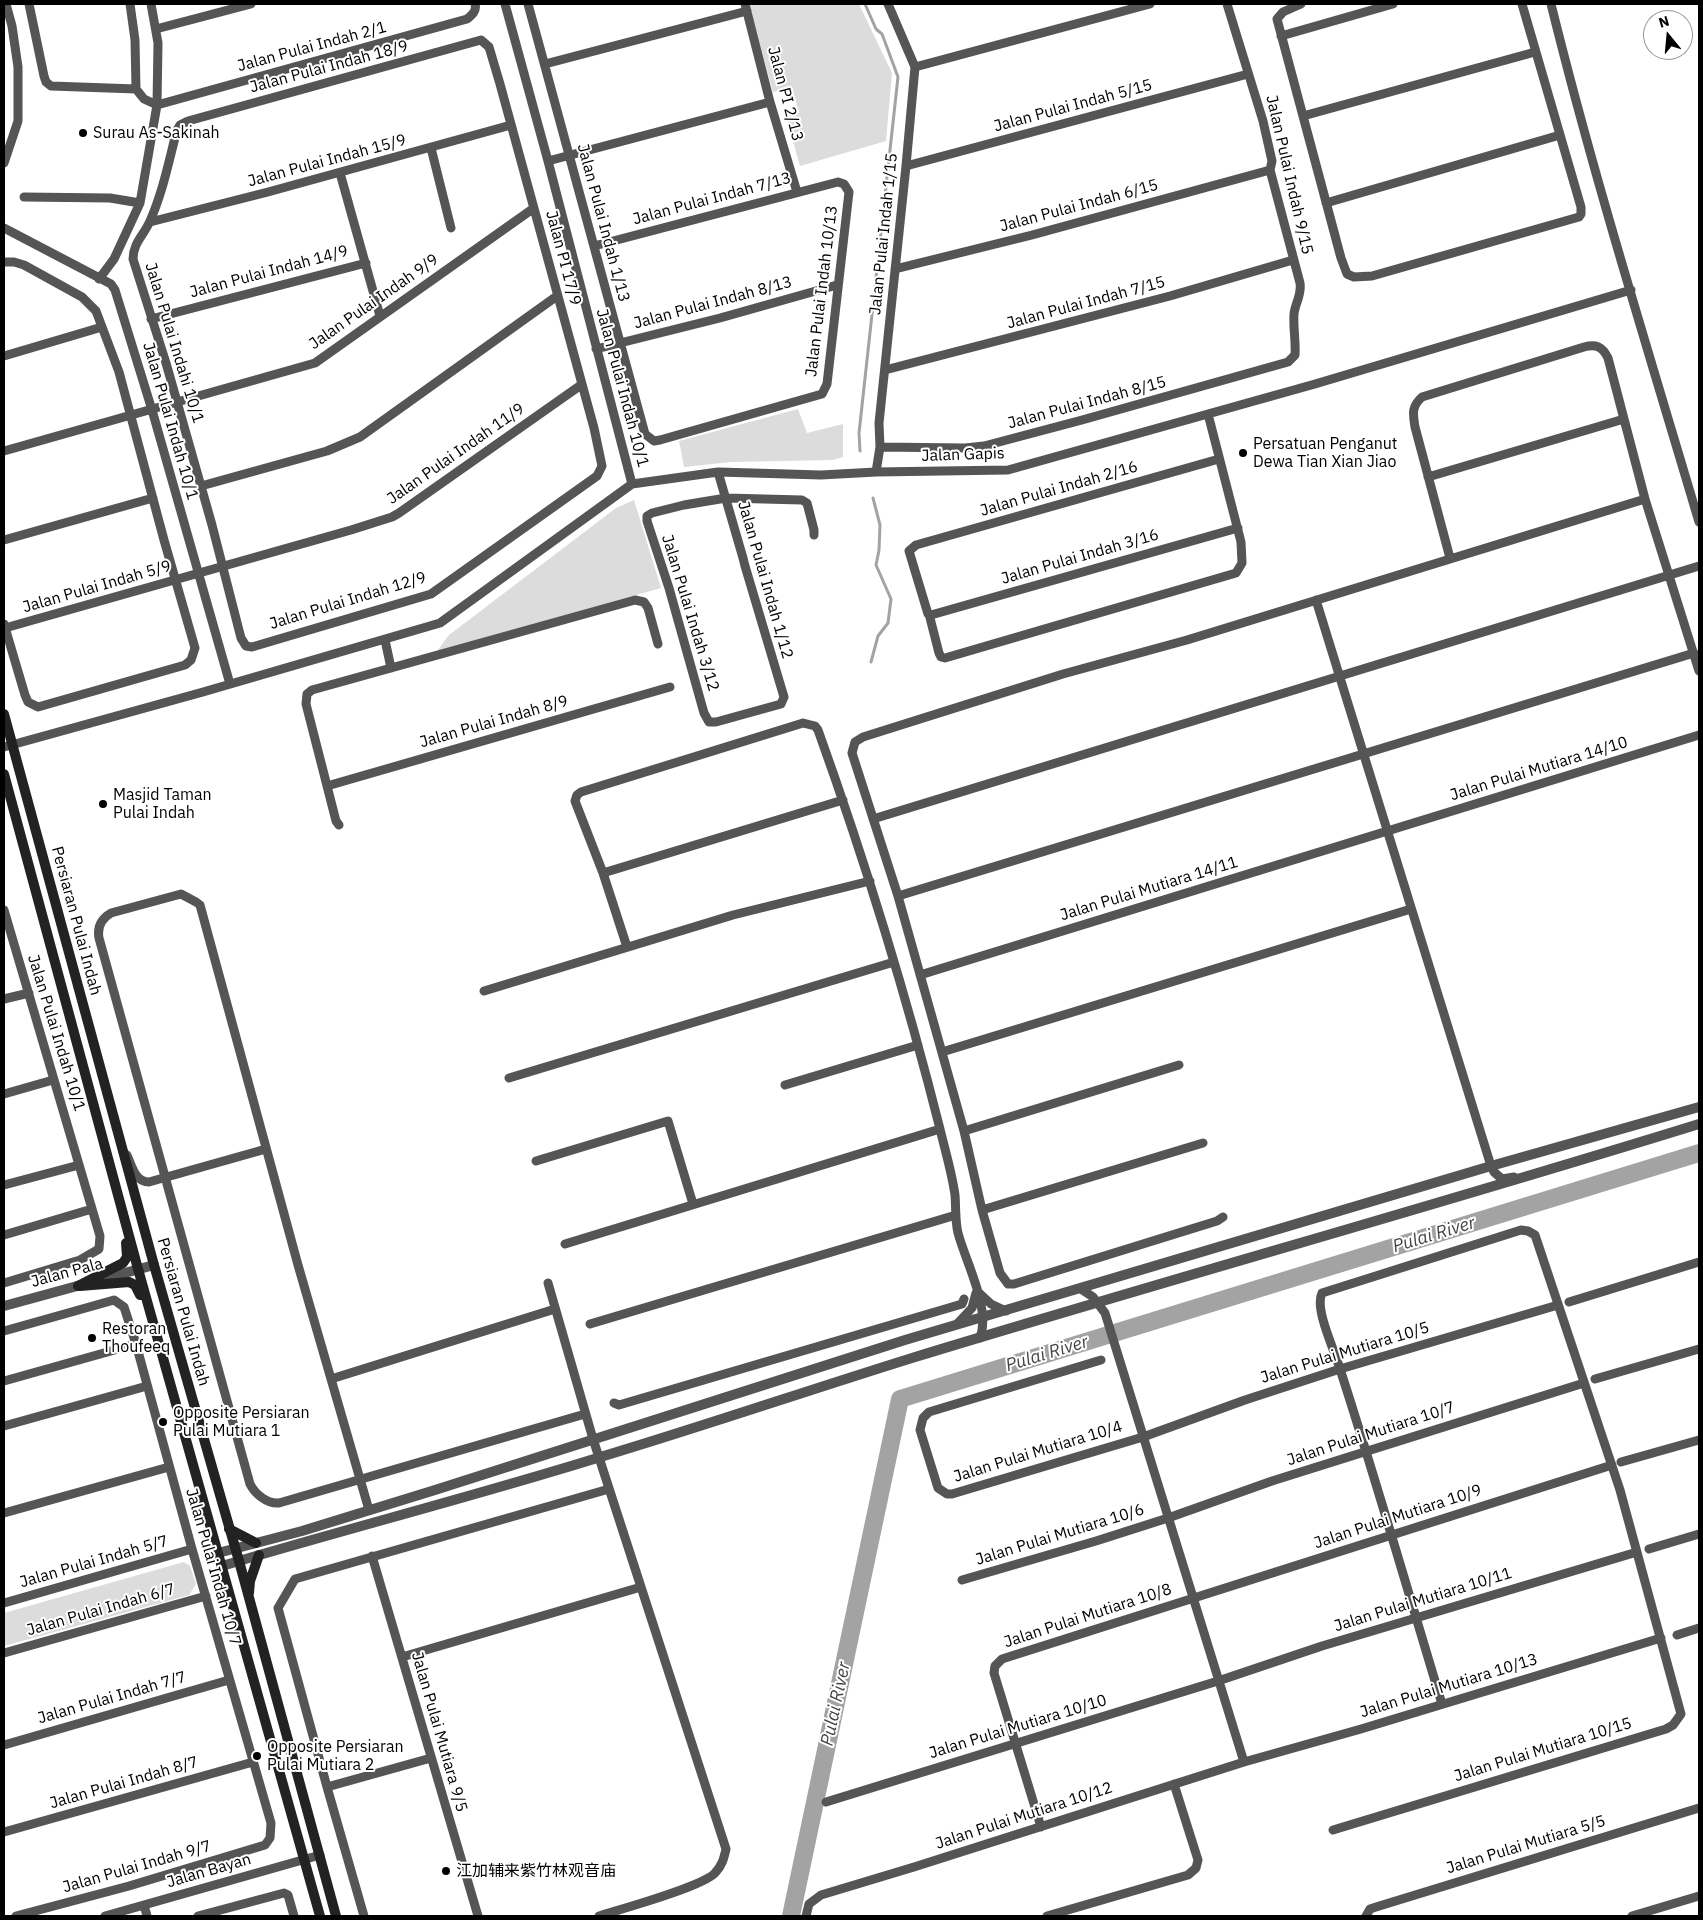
<!DOCTYPE html>
<meta charset="utf-8">
<style>
body{margin:0}
#map{position:relative;width:1703px;height:1920px;overflow:hidden;background:#fff;font-family:"IBM Plex Sans",sans-serif}
canvas{display:block}
.frame{position:absolute;inset:0;border:5px solid #000;pointer-events:none}
.north{position:absolute;left:1643px;top:10px;width:50px;height:50px;box-sizing:border-box;background:#fff;border:1px solid #999;border-radius:50%;rotate:343deg;font-size:14px;font-weight:700;line-height:20px;text-align:center;color:#000}
.north::after{content:'';display:block;margin:auto;width:18px;height:22px;background:#000;clip-path:polygon(50% 0,100% 100%,50% 72%,0 100%)}
</style>
<div id="map">
<canvas width="1703" height="1920"></canvas>
<div class="frame"></div>
<div class="north">N</div>
</div>
<script>
const c = document.querySelector('canvas').getContext('2d');
c.lineJoin = 'round';
function paint(path, color) { c.fillStyle = color; c.fill(path, 'evenodd'); }
function stroke(path, color, width, dash) { c.strokeStyle = color; c.lineWidth = width; c.lineCap = dash ? 'butt' : 'round'; c.setLineDash(dash || []); c.stroke(path); }
function label(font, color, halo, rows, align = 'center') {
  c.font = font + ' "IBM Plex Sans","Noto Sans SC",sans-serif'; c.lineWidth = 4; c.setLineDash([]); c.textBaseline = 'middle'; c.strokeStyle = halo; c.fillStyle = color; for (const [text, x, y, turn = 0] of rows) {
    c.save(); c.translate(x, y); c.rotate((+turn || 0) * Math.PI / 180); c.textAlign = isNaN(turn) ? turn : align; if (halo) c.strokeText(text, 0, 0); c.fillText(text, 0, 0); c.restore();
  }
}
paint(new Path2D(`
 M749,4H859L892,73L886,141L800,166L786,116L799,113L792,87L773,92Z
 M798,409L807,433L843,424V457L833,460L731,462L684,467L679,441Z
 M634,500L661,588L437,651L449,635L616,508Z
 M184,1562L190,1566L196,1584L189,1595L4,1646V1613Z`), '#dcdcdc');
stroke(new Path2D(`
 M860,451L859,433L898,77L882,34L876,29L865,4
 M871,662L878,636L888,623L891,599L876,565L879,550L880,525L873,498`), '#a3a3a3', 3);
stroke(new Path2D(`
 M791,1916L900,1399L1699,1153`), '#a3a3a3', 18);
stroke(new Path2D(`
 M29,4L44,76L46,82L51,86L136,89
 M130,4L135,40L136,89L144,99L157,105
 M505,4L548,161L632,484
 M528,4C567,147 606,291 645,434L654,441L660,440L822,394L827,384L849,192L844,184L838,182L594,246
 M745,4L770,102L797,192
 M1301,4L1283,12L1277,19L1341,258L1347,274L1354,277L1372,276L1579,217L1581,214V207L1522,4
 M1551,4C1594,178 1648,350 1699,522
 M156,29L251,4
 M1281,36L1393,4
 M481,40L489,47L500,84L594,428L602,466L597,476L431,594L252,647L246,646L241,638L212,525L166,363L133,259C133,243 144,235 150,221C163,192 169,160 177,130L180,125L188,121Z
 M545,64L747,11
 M915,67L1150,4
 M157,105L467,19C472,15 477,11 475,4
 M1303,116L1535,52
 M431,148L451,228
 M548,161L770,102
 M4,163L18,121V67L12,26L6,4
 M906,166L1248,74
 M340,173L380,316
 M24,197L110,198L140,203
 M1326,203L1560,135
 M150,222L268,192L511,125
 M4,228L111,284L115,290L152,410L230,684
 M4,262H14L24,265L82,297L96,311L119,372L164,540L195,648L191,660L185,665L38,707L28,702L25,695L4,624
 M895,269L1032,235L1270,170
 M99,279L114,259L140,203L157,105L158,43L151,4
 M151,319L366,263
 M596,349L720,318L837,285
 M4,356L102,327
 M885,370L1170,296L1293,260
 M880,447L965,448L984,446L1082,420L1288,362L1295,355C1296,341 1293,328 1294,314C1295,303 1302,295 1300,283L1270,170L1272,161L1263,121L1227,4
 M4,451L315,363L534,208
 M1219,459L916,545L909,551L928,614L931,615L1238,528
 M718,472L743,558L745,566L784,697L781,704L716,722H709L704,713L669,588L647,521V516L652,513L684,505L726,498L802,500L807,503L814,530V535
 M876,472L880,447L879,423L906,166L915,67L888,4
 M1428,477L1624,419
 M201,486L327,451L360,437L557,296
 M4,540L153,498
 M1450,558L1415,427C1413,414 1411,407 1422,397L1584,347C1596,344 1602,346 1608,358L1645,499L1699,671
 M1316,600L1491,1166L1494,1172L1502,1179L1514,1177
 M929,614L939,653L941,657L945,658L1236,573L1242,563L1241,542L1208,414
 M5,628L351,530L392,517L399,513L581,385
 M385,640L391,668
 M4,747L203,692L440,623L632,484L718,472L821,475L876,472L1008,470L1315,384L1631,290
 M327,786L670,687
 M873,819L1699,566
 M339,825L336,821L306,704L307,694L312,690L635,600L644,602L648,608L658,644
 M603,873L843,800
 M898,896L1694,653
 M4,910L100,1236L99,1249L80,1260L4,1283
 M627,947L603,873L575,801L577,795L581,792L803,723L815,726L818,730C865,861 906,994 940,1129C945,1150 952,1173 955,1195C956,1208 955,1221 958,1233C966,1263 991,1308 980,1338
 M920,975L1699,735
 M484,991L733,915L870,881
 M4,999L29,993
 M942,1052L1411,909
 M509,1078L894,962
 M785,1085L918,1045
 M4,1094L53,1080
 M964,1131L1179,1065
 M127,1155C132,1166 135,1182 149,1182L266,1149
 M536,1161L668,1121L693,1204
 M4,1185L79,1165
 M982,1210L1203,1143
 M1223,1217L1217,1221L1014,1284H1008L1000,1273L982,1210L964,1131L898,896L852,753L855,742L863,737L1063,674L1187,640L1645,499
 M4,1235L92,1209
 M565,1244L940,1129
 M548,1283L593,1439L726,1849C724,1858 722,1866 715,1873C702,1887 621,1909 599,1916
 M1081,1289L1093,1297L1105,1313L1244,1762
 M978,1292L991,1304L1006,1311
 M1569,1302L1699,1262
 M590,1324L956,1215
 M956,1325L972,1308L976,1293
 M4,1331L114,1300L124,1307L136,1344L192,1549L271,1823L270,1838L265,1845L129,1886L16,1916
 M1101,1360L929,1412L923,1418L920,1430L938,1488L947,1494H952L1143,1437L1245,1400L1340,1369L1558,1305
 M331,1379L555,1309
 M1595,1379L1699,1349
 M4,1381L136,1344
 M614,1403L619,1405L962,1304L964,1299
 M4,1426L147,1386
 M1621,1462L1699,1440
 M369,1510L360,1479L298,1265L200,905L196,902L181,894L111,913C101,919 97,927 99,938L250,1484C255,1494 267,1504 279,1503L585,1414
 M4,1513L169,1467
 M1649,1549L1699,1534
 M372,1556L478,1916
 M962,1580L1096,1541L1168,1518L1272,1481L1584,1383
 M4,1603L192,1549
 M1677,1635L1699,1628
 M4,1653L206,1596
 M402,1657L641,1587
 M4,1745L229,1680
 M327,1787L431,1758
 M826,1802L1218,1681L1322,1646L1637,1552
 M1041,1827L994,1673L995,1666L1002,1659L1612,1465
 M1333,1830L1666,1729L1673,1725L1681,1714L1620,1490L1535,1235L1528,1231L1521,1230L1322,1293C1314,1309 1335,1351 1340,1369C1376,1480 1408,1592 1442,1704
 M4,1832L253,1762
 M144,1905L147,1916
 M105,1916L320,1855
 M198,1916L284,1893L288,1895L294,1916
 M364,1916L327,1787L278,1608L295,1579L609,1489
 M806,1916L809,1904L821,1895L914,1867L1244,1762L1361,1729L1661,1638
 M1047,1916L1188,1875L1196,1868L1198,1860L1174,1784
 M1366,1916L1370,1909L1376,1907L1699,1808
 M1632,1916L1699,1896`), '#555', 9);
stroke(new Path2D(`
 M4,1306L154,1265
 M218,1553L302,1531L435,1490L905,1340L1491,1166L1699,1107
 M222,1566C346,1529 471,1497 594,1459C701,1427 806,1391 912,1358C1174,1278 1438,1205 1699,1124`), '#555', 10);
stroke(new Path2D(`
 M4,714L154,1265L239,1561L336,1916
 M4,774L138,1269L320,1916
 M78,1286L123,1263L127,1257L126,1243
 M80,1286L129,1282L135,1285L140,1295
 M229,1529L256,1543
 M249,1593L250,1581L259,1555`), '#222', 10);
for (const [x, y, r, color] of [
 [83,133,5,"#000"],
 [1243,453,5,"#000"],
 [103,804,5,"#000"],
 [92,1338,5,"#000"],
 [163,1422,5,"#000"],
 [257,1756,5,"#000"],
 [446,1871,5,"#000"]
]) { const dot = new Path2D(); dot.arc(x, y, r, 0, 2 * Math.PI); c.fillStyle = color; c.fill(dot); stroke(dot, '#fff', 2); }
label('16px', '#000', '#fff', [
 ["Jalan Pulai Indah 2/1",312,47,-15],
 ["Jalan Pulai Indah 18/9",329,67,-15],
 ["Jalan PI 2/13",785,94,75],
 ["Jalan Pulai Indah 5/15",1073,106,-15],
 ["Jalan Pulai Indah 15/9",327,161,-15],
 ["Jalan Pulai Indah 9/15",1289,175,77],
 ["Jalan Pulai Indah 7/13",712,199,-15],
 ["Jalan Pulai Indah 6/15",1079,206,-15],
 ["Jalan Pulai Indah 1/13",603,223,75],
 ["Jalan Pulai Indah 1/15",884,234,-84],
 ["Jalan PI 17/9",563,258,75],
 ["Jalan Pulai Indah 14/9",269,272,-15],
 ["Jalan Pulai Indah 10/13",822,291,-83],
 ["Jalan Pulai Indah 9/9",374,302,-35],
 ["Jalan Pulai Indah 8/13",713,303,-15],
 ["Jalan Pulai Indah 7/15",1086,303,-15],
 ["Jalan Pulai Indahi 10/1",174,343,73],
 ["Jalan Pulai Indah 10/1",622,388,75],
 ["Jalan Pulai Indah 8/15",1087,403,-15],
 ["Jalan Pulai Indah 10/1",170,421,74],
 ["Jalan Pulai Indah 11/9",456,454,-35],
 ["Jalan Gapis",963,455,-2],
 ["Jalan Pulai Indah 2/16",1059,489,-16],
 ["Jalan Pulai Indah 3/16",1080,557,-16],
 ["Jalan Pulai Indah 1/12",765,580,74],
 ["Jalan Pulai Indah 5/9",97,587,-16],
 ["Jalan Pulai Indah 12/9",348,601,-17],
 ["Jalan Pulai Indah 3/12",690,613,73],
 ["Jalan Pulai Indah 8/9",494,722,-16],
 ["Jalan Pulai Mutiara 14/10",1539,769,-17],
 ["Jalan Pulai Mutiara 14/11",1149,889,-17],
 ["Persiaran Pulai Indah",76,921,75],
 ["Jalan Pulai Indah 10/1",56,1033,73],
 ["Jalan Pala",67,1273,-15],
 ["Persiaran Pulai Indah",183,1312,74],
 ["Jalan Pulai Mutiara 10/5",1345,1353,-17],
 ["Jalan Pulai Mutiara 10/7",1371,1434,-18],
 ["Jalan Pulai Mutiara 10/4",1038,1452,-17],
 ["Jalan Pulai Mutiara 10/9",1398,1517,-18],
 ["Jalan Pulai Mutiara 10/6",1060,1535,-17],
 ["Jalan Pulai Indah 5/7",94,1562,-16],
 ["Jalan Pulai Indah 10/7",213,1567,74],
 ["Jalan Pulai Mutiara 10/11",1423,1600,-17],
 ["Jalan Pulai Indah 6/7",101,1610,-16],
 ["Jalan Pulai Mutiara 10/8",1088,1616,-18],
 ["Jalan Pulai Mutiara 10/13",1449,1686,-17],
 ["Jalan Pulai Indah 7/7",112,1698,-16],
 ["Jalan Pulai Mutiara 10/10",1018,1727,-17],
 ["Jalan Pulai Mutiara 9/5",439,1732,74],
 ["Jalan Pulai Mutiara 10/15",1543,1750,-17],
 ["Jalan Pulai Indah 8/7",124,1783,-16],
 ["Jalan Pulai Mutiara 10/12",1024,1816,-18],
 ["Jalan Pulai Mutiara 5/5",1526,1845,-17],
 ["Jalan Pulai Indah 9/7",137,1867,-16],
 ["Jalan Bayan",209,1871,-16]
]);
label('16px', '#000', '#fff', [
 ["Surau As-Sakinah",93,133],
 ["Persatuan Penganut",1253,444],
 ["Dewa Tian Xian Jiao",1253,462],
 ["Masjid Taman",113,795],
 ["Pulai Indah",113,813],
 ["Restoran",102,1329],
 ["Thoufeeq",102,1347],
 ["Opposite Persiaran",173,1413],
 ["Pulai Mutiara 1",173,1431],
 ["Opposite Persiaran",267,1747],
 ["Pulai Mutiara 2",267,1765],
 ["江加辅来紫竹林观音庙",456,1871]
], 'left');
label('italic 18px', '#444', '#fff', [
 ["Pulai River",1434,1235,-17],
 ["Pulai River",1047,1354,-17],
 ["Pulai River",836,1704,-78]
]);
</script>
